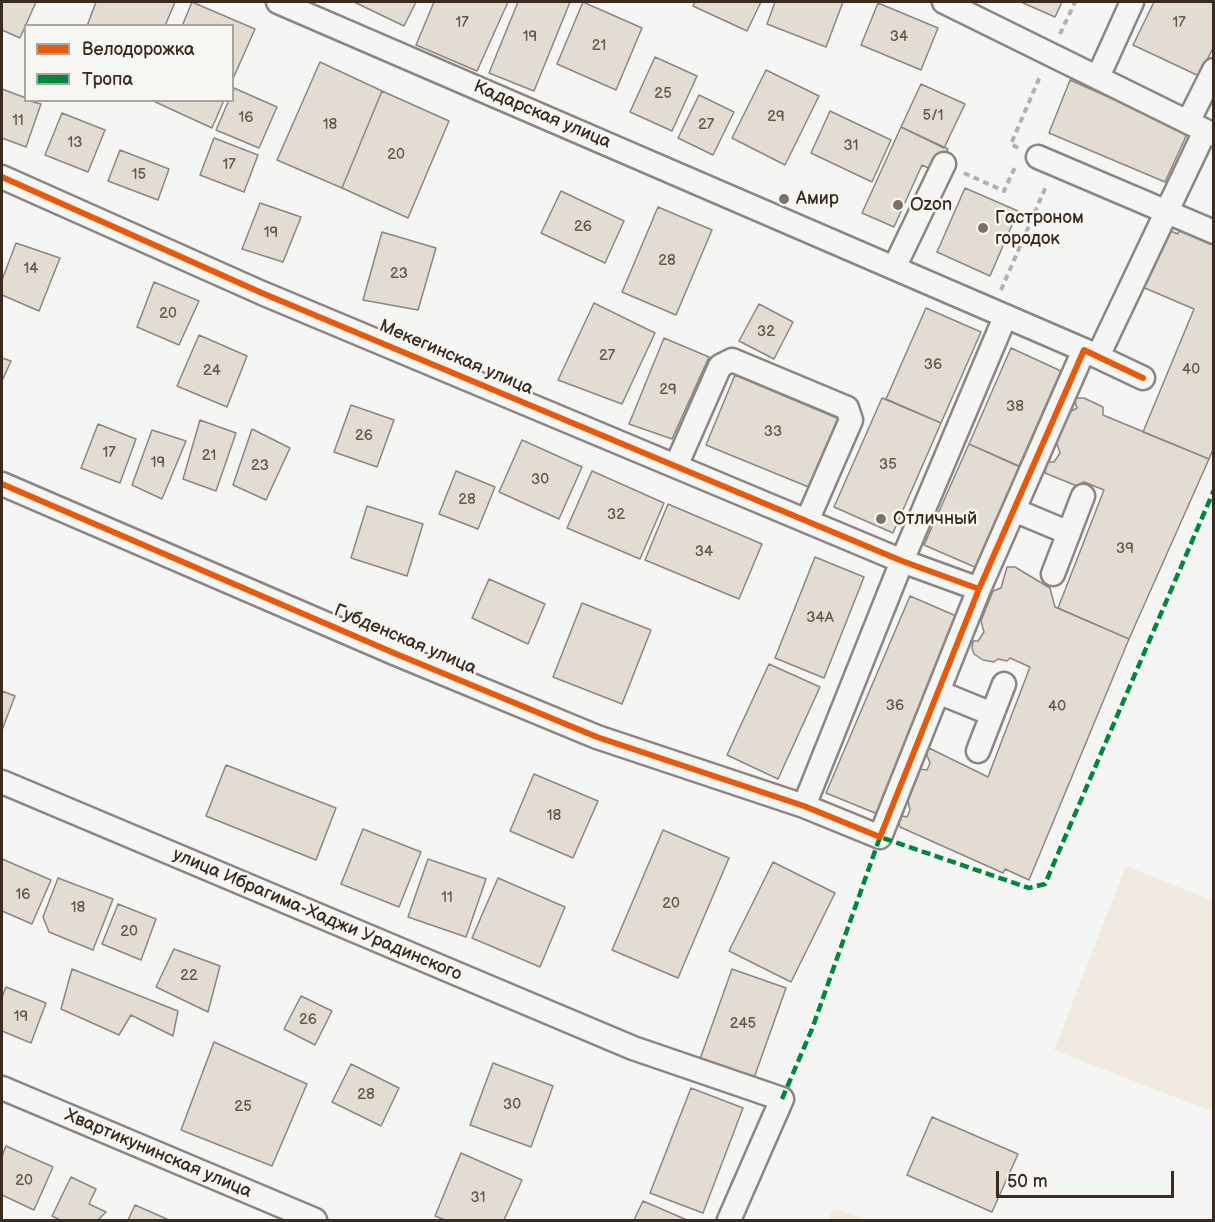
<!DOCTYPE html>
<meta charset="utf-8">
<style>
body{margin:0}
#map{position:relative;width:1215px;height:1222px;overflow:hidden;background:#f5f5f3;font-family:"Balsamiq Sans",sans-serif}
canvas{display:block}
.frame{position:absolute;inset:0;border:3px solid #3b2a1e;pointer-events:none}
.legend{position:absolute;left:24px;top:24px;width:210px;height:78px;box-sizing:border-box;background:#f6f6f2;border:2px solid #aba49d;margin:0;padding:8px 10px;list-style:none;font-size:18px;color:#3b2a1e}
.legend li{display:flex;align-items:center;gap:12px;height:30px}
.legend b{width:30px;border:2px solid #aba49d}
.scale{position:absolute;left:996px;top:1171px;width:178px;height:27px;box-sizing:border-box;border:3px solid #3b2a1e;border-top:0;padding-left:8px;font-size:18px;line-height:21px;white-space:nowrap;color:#3b2a1e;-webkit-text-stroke:4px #f6f6f2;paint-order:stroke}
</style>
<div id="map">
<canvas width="1215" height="1222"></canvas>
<div class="frame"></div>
<ul class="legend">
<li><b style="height:8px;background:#e8590c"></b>Велодорожка</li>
<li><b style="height:8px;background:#00873e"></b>Тропа</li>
</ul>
<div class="scale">50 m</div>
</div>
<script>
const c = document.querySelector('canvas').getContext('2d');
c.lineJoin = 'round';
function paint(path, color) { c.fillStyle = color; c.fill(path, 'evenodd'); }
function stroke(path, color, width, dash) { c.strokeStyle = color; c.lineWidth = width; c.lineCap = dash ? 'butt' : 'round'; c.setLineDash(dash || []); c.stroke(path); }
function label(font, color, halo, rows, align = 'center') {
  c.font = font + ' "Balsamiq Sans",sans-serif'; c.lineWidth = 5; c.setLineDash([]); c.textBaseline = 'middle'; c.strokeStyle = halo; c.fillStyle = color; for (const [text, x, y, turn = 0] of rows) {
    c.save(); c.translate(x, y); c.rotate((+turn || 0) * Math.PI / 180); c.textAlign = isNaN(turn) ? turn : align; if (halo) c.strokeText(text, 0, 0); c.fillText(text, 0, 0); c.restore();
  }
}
paint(new Path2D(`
 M1126,866L1213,901V1112L1054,1050Z
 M833,1208L869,1220H829Z`), '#f0eae1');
const building = new Path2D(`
 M2,2H36L20,38L2,30Z
 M96,2H175L165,26H87Z
 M192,2L255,29L232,81V26H182Z
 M354,2H416L404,26Z
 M434,2H508L477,71L416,45Z
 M518,2H570L534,91L489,73Z
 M583,2L642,28L616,90L557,64Z
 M695,2H761L747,31L693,6Z
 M775,2H843L826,47L767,24Z
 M1021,2H1062L1055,17Z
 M1154,2H1214V46L1199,76L1133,45Z
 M878,3L938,28L921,70L861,45Z
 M655,57L697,76L672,131L630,112Z
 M320,62L382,91L342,188L277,160Z
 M766,70L819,96L785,165L732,138Z
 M1070,80L1188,132L1165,182L1049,133Z
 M921,84L965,104L944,148L901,127Z
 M234,88L277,107L259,148L216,130L229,100H232Z
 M2,89L26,98V100L41,104L26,147L2,138Z
 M382,91L449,121L408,218L342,188Z
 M699,95L734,112L713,155L678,138Z
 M151,100H224L212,128Z
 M830,111L891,140L872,182L811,153Z
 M62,113L105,130L88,172L45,155Z
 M901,127L948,149L937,172L922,165L894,227L862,213Z
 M214,138L258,155L244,192L200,175Z
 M120,150L169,169L158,200L108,181Z
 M965,188L1018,211L990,276L937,252Z
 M561,191L624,221L605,263L541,233Z
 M260,203L301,217L283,262L242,249Z
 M658,207L712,230L676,315L622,292Z
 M1181,226L1214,240V447L1209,459L1143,432L1194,309L1140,286L1164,228L1178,234Z
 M382,232L436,248L418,310L363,300Z
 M16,243L60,258L39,311L2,295V280Z
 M154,282L199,301L179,345L137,327Z
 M594,303L655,333L622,404L558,380Z
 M759,304L793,322L774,359L739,341Z
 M926,308L981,332L941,423L886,399Z
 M199,335L247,356L227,407L177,386Z
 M664,338L709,357L672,439L629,424Z
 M1011,348L1061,371L1019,466L969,444Z
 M2,358L11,361L2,381Z
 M735,375L839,419L811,488L706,445Z
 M882,398L941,423L893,533L834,507Z
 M1074,398H1084L1103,407V415L1209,459L1129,639L1058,608L1104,490L1084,482L1077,486L1045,473L1047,462H1054L1060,453L1056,441L1066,414L1077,408Z
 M351,405L394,420L377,467L334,452Z
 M200,420L236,433L216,491L183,479Z
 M98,424L136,439L120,483L81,468Z
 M252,429L290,448L266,500L233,485Z
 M152,430L186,441L162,499L132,485Z
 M522,440L582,467L559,519L499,492Z
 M969,444L1020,467L977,568L924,545Z
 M456,471L495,487L478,529L439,514Z
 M592,471L664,503L640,559L567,528Z
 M668,504L762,544L739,599L645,560Z
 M367,506L423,524L407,576L351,558Z
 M815,557L864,577L824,678L775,658Z
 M1007,567H1015L1050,588L1055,607L1129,639L1029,880L1005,869L1003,873L900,827L898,822V815L907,817L910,810L907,797L913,775L919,769L927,770L930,763L926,753L929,748L988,777L1030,667L1010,658L1007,661L998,659L994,662L983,660L974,654L972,648L973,641H978L984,632L981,621L993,591L1001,588Z
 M489,579L545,604L528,644L472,618Z
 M910,596L963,619L880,815L826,793Z
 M582,603L651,630L622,704L553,677Z
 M769,664L820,687L778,779L727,755Z
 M2,691L15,696L2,730Z
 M226,765L336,808L316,860L206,816Z
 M534,774L598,801L573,858L510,831Z
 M363,829L421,852L399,907L341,884Z
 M663,830L729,858L678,978L612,950Z
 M2,859L51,880L32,924L2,911Z
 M428,859L486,879L466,937L408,917Z
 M773,862L835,893L791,982L729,951Z
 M58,878L113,899L93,950L49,932L43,917Z
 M498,878L565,907L540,967L472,938Z
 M118,904L156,919L141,960L102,944Z
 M174,949L220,966L208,1012L156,987Z
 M72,969L178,1011L173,1036L131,1015L119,1035L61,1009Z
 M732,969L786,988L754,1078L700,1059Z
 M6,987L46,1003L31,1043L2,1031V997Z
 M301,996L332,1011L315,1045L284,1029Z
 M214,1042L307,1084L272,1166L181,1130Z
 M493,1063L553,1086L531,1147L470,1125Z
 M351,1064L399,1088L381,1126L332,1102Z
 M691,1088L743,1108L703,1213L650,1193Z
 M932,1117L1018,1154L992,1212L907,1175Z
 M6,1146L53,1167L34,1210L2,1195V1156Z
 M461,1153L522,1180L504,1220H445L435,1216Z
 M71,1177L96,1189L89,1204L106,1212L98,1220H60L52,1216Z
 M643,1201L687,1220H634Z
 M135,1205L169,1220H128Z`);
paint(building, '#e3dcd3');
stroke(building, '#8a8683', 1.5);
const minor = new Path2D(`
 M278,2L1084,350
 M944,2L1214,135
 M1098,77L1132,2
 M1188,122L1214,70
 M1038,157L1214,232
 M2,177L262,293L902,561L979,589
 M894,268L944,164
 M1098,356L1205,131
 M676,466L720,366L732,360L847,408L851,420L807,521
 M2,484L394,653L597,737L804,806L880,837L979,589L1084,350L1143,378
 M1014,510L1069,533
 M1053,574L1083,496
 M938,692L992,714
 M978,751L1004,684
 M2,782L633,1048L782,1099L729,1220
 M804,806L902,561L1005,317
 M2,1088L315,1220`);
stroke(minor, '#8a8683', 27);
stroke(new Path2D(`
 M1060,34L1075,2
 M1018,148L1011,144L1041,74
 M964,173L1004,191L1016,165
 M1001,290L1047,184`), '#b2b0ae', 4, [6, 4.5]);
stroke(minor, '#f5f5f3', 22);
stroke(new Path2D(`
 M782,1099L812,1029L880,837L1029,888L1045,884L1214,490`), '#00873e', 4.5, [9, 4.5]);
stroke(new Path2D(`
 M2,177L262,293L902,561L979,589
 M2,484L394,653L597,737L804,806L880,837L979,589L1084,350L1143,378`), '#e8590c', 6);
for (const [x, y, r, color] of [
 [784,199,6,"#7c7169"],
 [898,205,6,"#7c7169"],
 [983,228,6,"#7c7169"],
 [881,519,6,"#7c7169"]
]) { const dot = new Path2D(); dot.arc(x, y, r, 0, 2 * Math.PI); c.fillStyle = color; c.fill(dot); stroke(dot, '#f6f6f2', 2); }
label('15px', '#65564b', null, [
 ["17",462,23],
 ["17",1179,23],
 ["19",530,37],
 ["34",899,37],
 ["21",599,46],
 ["25",663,94],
 ["5/1",933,116],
 ["29",776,117],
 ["16",246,118],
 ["11",18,121],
 ["18",330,125],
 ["27",706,125],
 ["13",75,143],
 ["31",851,146],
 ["20",396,155],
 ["17",229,165],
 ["15",139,175],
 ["26",583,227],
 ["19",271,233],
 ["28",667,261],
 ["14",31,269],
 ["23",399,274],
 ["20",168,314],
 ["32",766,332],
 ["27",607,356],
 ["36",933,365],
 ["40",1191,370],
 ["24",212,371],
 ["29",668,390],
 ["38",1015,407],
 ["33",773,432],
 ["26",364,436],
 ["17",109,453],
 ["21",209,456],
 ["19",158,463],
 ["35",888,465],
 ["23",260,466],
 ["30",540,480],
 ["28",467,500],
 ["32",616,515],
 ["39",1125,549],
 ["34",704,552],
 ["34А",820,618],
 ["36",895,706],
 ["40",1057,707],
 ["18",554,816],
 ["16",23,895],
 ["11",447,898],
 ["20",671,904],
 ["18",78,908],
 ["20",129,932],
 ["22",189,976],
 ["19",21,1017],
 ["26",308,1020],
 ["245",743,1024],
 ["28",366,1095],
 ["30",512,1105],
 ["25",243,1107],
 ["20",24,1181],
 ["31",478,1198]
]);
label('18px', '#3b2a1e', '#f6f6f2', [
 ["Кадарская улица",542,115,23],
 ["Мекегинская улица",456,358,23],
 ["Губденская улица",405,640,23],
 ["улица Ибрагима-Хаджи Урадинского",317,915,23],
 ["Хвартикунинская улица",158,1154,23]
]);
label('18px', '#3b2a1e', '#f6f6f2', [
 ["Амир",796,199],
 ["Ozon",910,205],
 ["Гастроном",995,218],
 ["городок",995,239],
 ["Отличный",893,519]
], 'left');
</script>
